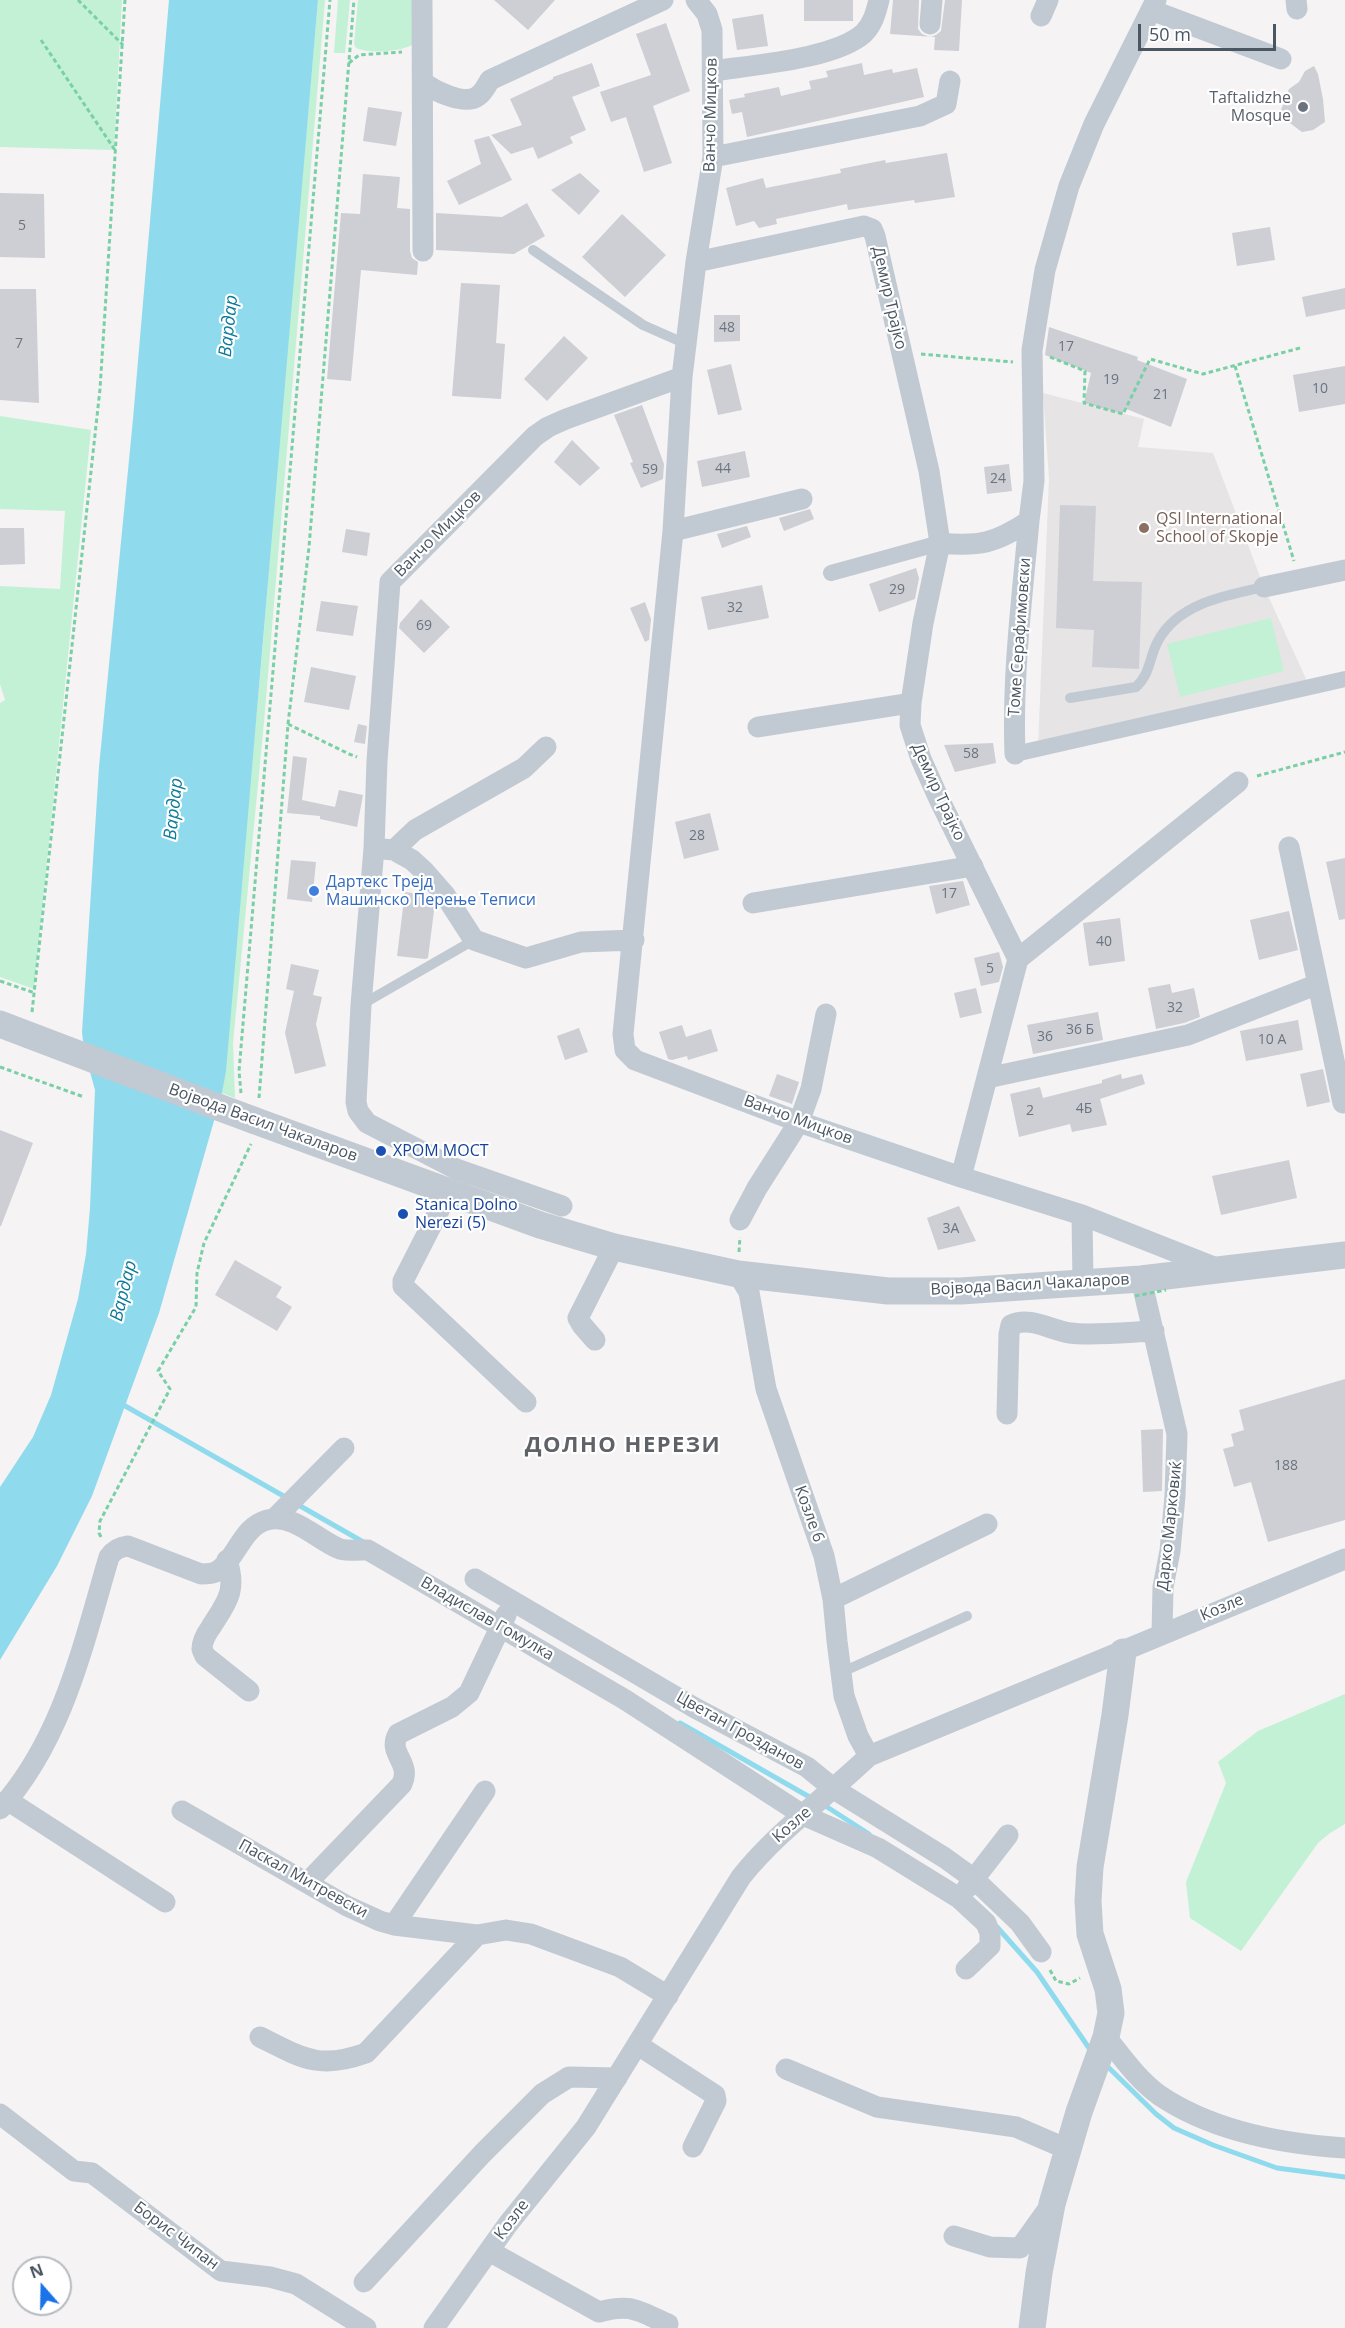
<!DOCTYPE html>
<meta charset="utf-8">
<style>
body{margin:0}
#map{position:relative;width:1345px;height:2328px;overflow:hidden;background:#f5f3f3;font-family:"Open Sans",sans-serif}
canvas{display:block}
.north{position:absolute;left:12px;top:2256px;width:60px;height:60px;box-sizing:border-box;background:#fff;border:2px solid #b7bbc0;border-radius:50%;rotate:340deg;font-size:16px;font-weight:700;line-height:24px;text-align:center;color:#4a5661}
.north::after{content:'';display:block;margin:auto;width:21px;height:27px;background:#1a73e8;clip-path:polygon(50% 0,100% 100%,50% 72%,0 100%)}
.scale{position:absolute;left:1138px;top:24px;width:138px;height:27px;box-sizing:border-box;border:3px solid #4a5661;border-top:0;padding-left:8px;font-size:18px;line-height:21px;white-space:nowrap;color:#4a5661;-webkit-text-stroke:4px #fff;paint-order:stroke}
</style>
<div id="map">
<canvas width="1345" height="2328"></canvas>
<div class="north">N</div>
<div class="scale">50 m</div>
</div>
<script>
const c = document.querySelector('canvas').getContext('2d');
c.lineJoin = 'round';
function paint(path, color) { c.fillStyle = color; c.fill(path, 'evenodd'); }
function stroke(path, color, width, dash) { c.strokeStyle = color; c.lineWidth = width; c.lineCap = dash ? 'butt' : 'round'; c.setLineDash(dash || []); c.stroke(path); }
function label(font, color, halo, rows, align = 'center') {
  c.font = font + ' "Open Sans",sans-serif'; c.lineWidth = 4.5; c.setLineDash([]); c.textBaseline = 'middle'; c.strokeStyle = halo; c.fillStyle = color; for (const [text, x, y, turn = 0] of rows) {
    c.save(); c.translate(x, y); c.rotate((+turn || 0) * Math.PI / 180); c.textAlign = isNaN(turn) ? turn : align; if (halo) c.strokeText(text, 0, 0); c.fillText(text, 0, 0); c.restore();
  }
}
paint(new Path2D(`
 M1043,393L1144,419L1138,447L1213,453L1264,587L1307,681L1038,748L1049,479Z`), '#e6e4e5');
paint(new Path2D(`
 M0,0H122L114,150L0,147Z
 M318,0H325L264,722L233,1043L235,1098L222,1093L263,643L278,451Z
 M338,0H350L345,53H334Z
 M358,0H415L412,45C398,52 370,54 356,48L354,44Z
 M0,416L91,430L34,989L0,977V703L5,700L0,684V586L60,589L65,511L0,509Z
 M1271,618L1284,671L1180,697L1167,644Z
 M1345,1694V1824L1330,1833L1318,1843L1241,1951L1190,1918L1186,1882L1226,1783L1218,1762L1258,1731Z`), '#c3f1d5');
paint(new Path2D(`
 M169,0H318L226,1071L222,1093L159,1313L92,1496L57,1566L0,1660V1487L33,1437L51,1395L78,1299L86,1254L90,1208L95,1090L84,1050L82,1032L99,767L133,419Z`), '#90daee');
stroke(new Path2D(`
 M120,1403L287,1498
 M295,1503L365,1543
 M680,1723L813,1799
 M824,1805L869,1834
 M997,1927L1037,1972L1091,2051
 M1104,2063L1156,2114L1174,2128L1213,2145L1277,2168L1345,2177`), '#90daee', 5);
paint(new Path2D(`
 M494,0H555L528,30Z
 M804,0H853V21H804Z
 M893,0H919L918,29L922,34L930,37L936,35L941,31L945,0H962L959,51L934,50L935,37L890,34Z
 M763,14L768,46L737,50L732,19Z
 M666,23L690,91L653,106L672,163L644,172L626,117L611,122L600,92L651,75L636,34Z
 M592,63L600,86L572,97L586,130L570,137L573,143L538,159L533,147L511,154L491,135L522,125L510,99L553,79V77Z
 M862,63L864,75L892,69L893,73L917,68L924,97L747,137L742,112L732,114L729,100L745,97L744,94L779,87L781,96L811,89L809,81L828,77L826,71Z
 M1314,66L1318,74L1323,99L1325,122L1313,130L1302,132L1279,115L1289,89L1299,82L1305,71Z
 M368,107L402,112L396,146L363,141Z
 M489,136L512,180L459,205L447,181L481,164L474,140Z
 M947,153L955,197L915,203L914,200L848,210L847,204L776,219L777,224L759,228L754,221L736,226L726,188L763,178L766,188L841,173L840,169L885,160L886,163Z
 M580,173L600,191L579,215L551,190Z
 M363,174L400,177L397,208L410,209V251L412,258L418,262L417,275L361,270L351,381L327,379L341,213L360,214Z
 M0,193L44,194L45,258L0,257Z
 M527,203L545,236L514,254L436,250V213L502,217Z
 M622,214L666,255L625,297L582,257Z
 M1270,227L1275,260L1237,266L1232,233Z
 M461,283L500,285L496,343L505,344L501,399L452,396Z
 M1345,288V309L1306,317L1302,297Z
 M0,289H36L39,403L0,400Z
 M714,315H740V341L714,342Z
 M1049,327L1138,357L1137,360L1187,379L1171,427L1124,408L1123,414L1084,403L1091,373L1045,355Z
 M564,336L588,358L547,401L524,379Z
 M731,364L742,410L718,415L707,370Z
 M1345,366V404L1299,412L1293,375Z
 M642,405L664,464L663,479L641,488L630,463L633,462L614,415Z
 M572,440L600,468L580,486L554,462Z
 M745,451L750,477L702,487L697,461Z
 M1009,464L1012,491L987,494L984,467Z
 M1060,505L1096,506L1093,581L1142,582L1139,669L1092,667L1094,630L1056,628Z
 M810,509L814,519L784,531L779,518Z
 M747,526L751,537L722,548L717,534Z
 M0,528H24L25,564L0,565Z
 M346,529L370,533L367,556L342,552Z
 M916,568L919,578L915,599L879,612L869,584Z
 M762,585L769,618L708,630L701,597Z
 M421,599L450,627L424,653L399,628L400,623Z
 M321,601L358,606L353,636L316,631Z
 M645,602L651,619L649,640L645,642L630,608Z
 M311,667L356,676L349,710L304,702Z
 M358,724L367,726L365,744L354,742Z
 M993,743L996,763L955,772L944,745Z
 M293,756L307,758L302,800L335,807L339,790L363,795L357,827L320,819V816L287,813Z
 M710,813L719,850L684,859L675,822Z
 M1345,858V919L1339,920L1326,862Z
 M291,860L316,862L312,902L287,899Z
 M963,881L970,905L936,914L929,886Z
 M405,892L428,895L435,903L428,958L425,959L397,956Z
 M1289,911L1298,950L1259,960L1250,920Z
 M1120,918L1125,961L1089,966L1083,923Z
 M999,952L1003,967L999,982L981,986L974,958Z
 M291,964L319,970L313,995L322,997L316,1024L326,1066L295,1074L285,1033L294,991L286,989Z
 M1170,984L1172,993L1194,988L1200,1017L1184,1023L1156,1029L1148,988Z
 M976,988L982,1013L960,1018L954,993Z
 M1098,1012L1103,1040L1033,1054L1027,1025Z
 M1298,1020L1303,1050L1246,1061L1240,1031Z
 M682,1025L686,1037L711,1029L718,1051L688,1060L687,1056L672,1060L668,1059L659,1032Z
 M579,1028L588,1052L565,1060L557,1036Z
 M1323,1069L1330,1102L1307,1107L1300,1074Z
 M777,1074L799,1082L792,1104L769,1096Z
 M1121,1074L1122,1079L1142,1074L1145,1084L1100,1099L1107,1125L1072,1132L1070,1124L1019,1137L1010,1094L1040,1087L1043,1098L1102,1083V1080Z
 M0,1130L33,1143L1,1226H0Z
 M1289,1160L1297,1198L1221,1215L1212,1176Z
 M959,1206L976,1241L938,1250L927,1218Z
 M235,1260L282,1287L276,1297L292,1307L277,1331L215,1295Z
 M1345,1379V1520L1268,1542L1251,1482L1234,1487L1223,1449L1234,1446L1231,1434L1244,1430L1239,1410Z
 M1163,1429L1162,1491L1143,1492L1141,1430Z`), '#cdcfd5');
stroke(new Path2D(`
 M78,0L123,45
 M41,40L115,150
 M349,63L359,55L402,52
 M921,354L1013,362
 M1050,357L1085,371L1084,403L1123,414L1150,359L1203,374L1300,348
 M1235,366L1294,561
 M288,724L349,754L357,757
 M1257,776L1345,752
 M0,981L35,993
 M32,1012L100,389L125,0
 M0,1067L84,1097
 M241,1093L239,1071L330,0
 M259,1098L288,724L309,547L354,0
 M739,1252L740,1237
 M101,1537L99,1533L100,1521L170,1389L158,1371L196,1307L197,1273L204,1243L251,1144
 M1050,1970L1056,1981L1069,1984L1080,1978`), '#7ad0a6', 3, [4.5, 3]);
stroke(new Path2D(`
 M533,250L643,325L686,344
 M1070,698L1136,687C1151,673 1149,657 1158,641C1178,603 1227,595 1264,587
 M361,1005L474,940
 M840,1673L967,1616`), '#c1cad2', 10);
stroke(new Path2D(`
 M831,573L940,543
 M1015,754L1345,679`), '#c1cad2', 16);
stroke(new Path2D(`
 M422,0L423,251
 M696,0L707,14L712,30L713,157L696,262L682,377L673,531L623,1034L625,1050L635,1060L799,1122L961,1177L1082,1215L1219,1269
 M1296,0L1297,9
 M1151,10L1281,59
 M1041,16L1048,0
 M930,24L932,0
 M713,71C752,65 836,59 864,33C873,24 876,12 879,0
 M423,82C434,91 465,106 478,96C483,93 487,85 490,80L663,0
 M713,157L920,116L946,104L950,81
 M696,262L864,226L872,229L875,236L929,471L940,543L923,623L911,703L910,725L921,759L939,799L1018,959L961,1177
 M673,531L802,499
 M940,543C979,547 996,543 1029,521L1034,481L1032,350L1045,270L1069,186L1094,124L1156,0
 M1264,587L1345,570
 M758,727L911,703
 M1015,754C1012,677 1022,598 1029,521
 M1289,847L1343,1103
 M382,849L394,850L415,830L524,768L546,747
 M394,850L412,860L424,871L445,895L474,940L526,958L581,942L634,940
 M753,903L973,866
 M1018,959L1238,782
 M987,1078L1188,1035L1318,984
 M449,1191L403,1281V1286L526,1402
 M562,1206L456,1169L367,1123L358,1111L356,1102L361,1005L374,848L377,761L390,582L535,436L548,427L566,419L682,377
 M1082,1215L1083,1283
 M740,1220L757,1188L799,1122L811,1089L826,1014
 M738,1274L749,1292L766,1389L824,1556L833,1599L837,1641L844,1696L858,1736L869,1756
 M1141,1279L1177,1434L1175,1496L1170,1551L1163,1587L1162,1634
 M595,1340L582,1325L578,1318L614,1247
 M1007,1414L1009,1334L1011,1325C1030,1316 1050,1330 1070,1333C1092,1336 1130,1332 1154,1331
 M274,1519L344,1448
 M227,1560C237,1591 227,1602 211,1627C206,1634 202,1641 202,1649L205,1656L249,1691
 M475,1579L695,1708L807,1767L834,1789L945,1858L974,1879L1020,1923L1041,1952
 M833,1599L987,1524
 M7,1800L165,1902
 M0,1809C63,1739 83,1645 109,1557C114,1550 119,1547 128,1546L201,1574C207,1574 214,1574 219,1570C238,1556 242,1527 267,1520C294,1513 317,1540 340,1549C348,1551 360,1550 368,1550L624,1699L803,1815L878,1848L959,1898L986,1923L990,1933V1946L966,1969
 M182,1811L347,1906L380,1921L394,1925L477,1935L506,1930L531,1934L620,1967L668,1996
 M307,1883L402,1784C412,1762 387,1754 398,1734L452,1707L469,1693L506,1615
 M967,1888L1008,1835
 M394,1925L485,1791
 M260,2037C302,2058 319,2070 366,2053L477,1935
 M1106,2037C1122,2057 1138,2080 1159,2095C1212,2131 1282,2144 1345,2148
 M638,2045L715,2095L716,2101L693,2147
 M786,2069L877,2107L1016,2127L1067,2149
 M0,2114L74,2171L92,2173L221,2271L270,2277L296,2284L366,2328
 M954,2236L990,2247L1020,2248L1050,2206
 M489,2251L599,2312C632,2303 638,2311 668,2324
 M364,2282L482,2154L542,2094L569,2077L617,2078
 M434,2328L508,2224L586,2127L741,1877C778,1831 826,1797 869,1756L1345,1559`), '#c1cad2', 21);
stroke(new Path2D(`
 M0,1024L218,1107
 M253,1120L540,1225L614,1247L738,1274L888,1291H961L1141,1279L1345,1255
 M1032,2328L1039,2273L1052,2204L1079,2112L1106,2037L1111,2013L1108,1989L1090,1934L1088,1901L1090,1867L1115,1715L1123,1652`), '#c1cad2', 27);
stroke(new Path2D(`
 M1135,1296L1166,1290`), '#7ad0a6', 3, [4.5, 3]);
stroke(new Path2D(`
 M218,1107L253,1120`), '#c1cad2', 27);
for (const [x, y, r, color] of [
 [1303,107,6,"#6b7280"],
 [1144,528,6,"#8d6e63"],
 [314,891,6,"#3f7fe0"],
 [381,1151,6,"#1a4fb4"],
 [403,1214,6,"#1a4fb4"]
]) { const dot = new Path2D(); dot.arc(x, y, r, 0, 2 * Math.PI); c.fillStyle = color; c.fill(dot); stroke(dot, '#fff', 2); }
label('14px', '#6b747e', null, [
 ["5",22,226],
 ["48",727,328],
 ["7",19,344],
 ["17",1066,347],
 ["19",1111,380],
 ["10",1320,389],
 ["21",1161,395],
 ["44",723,469],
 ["59",650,470],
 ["24",998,479],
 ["29",897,590],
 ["32",735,608],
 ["69",424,626],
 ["58",971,754],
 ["28",697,836],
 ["17",949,894],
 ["40",1104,942],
 ["5",990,969],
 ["32",1175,1008],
 ["36 Б",1080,1030],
 ["36",1045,1037],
 ["10 A",1272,1040],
 ["4Б",1084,1109],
 ["2",1030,1111],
 ["3A",951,1229],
 ["188",1286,1466]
]);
label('16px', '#5b616d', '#fff', [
 ["Taftalidzhe",1291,98],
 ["Mosque",1291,116]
], 'right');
label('16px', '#4a5661', '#fff', [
 ["Ванчо Мицков",711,115,-89],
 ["Демир Трајко",889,298,77],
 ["Ванчо Мицков",438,534,-45],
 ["Томе Серафимовски",1020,637,-86],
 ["Демир Трајко",938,792,65],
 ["Ванчо Мицков",798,1120,20],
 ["Војвода Васил Чакаларов",263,1123,20],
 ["Војвода Васил Чакаларов",1030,1285,-3],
 ["Козле 6",809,1514,70],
 ["Дарко Марковиќ",1170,1526,-84],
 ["Козле",1222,1608,-23],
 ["Владислав Гомулка",487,1619,30],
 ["Цветан Грозданов",740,1731,29],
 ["Козле",792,1825,-41],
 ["Паскал Митревски",303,1879,29],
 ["Козле",512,2220,-53],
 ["Борис Чипан",176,2236,37]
]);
label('16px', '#785e54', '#fff', [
 ["QSI International",1156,519],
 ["School of Skopje",1156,537]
], 'left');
label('16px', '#366cbe', '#fff', [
 ["Дартекс Трејд",326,882],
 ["Машинско Перење Теписи",326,900]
], 'left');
label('16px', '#164399', '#fff', [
 ["ХРОМ МОСТ",393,1151],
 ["Stanica Dolno",415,1205],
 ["Nerezi (5)",415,1223]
], 'left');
label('italic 18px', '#0c7c9b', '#fff', [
 ["Вардар",229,326,-84],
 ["Вардар",174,809,-84],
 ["Вардар",124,1291,-76]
]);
c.letterSpacing = '1.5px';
label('bold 22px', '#5f6368', '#fff', [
 ["ДОЛНО НЕРЕЗИ",623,1446]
]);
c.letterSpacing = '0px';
</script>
